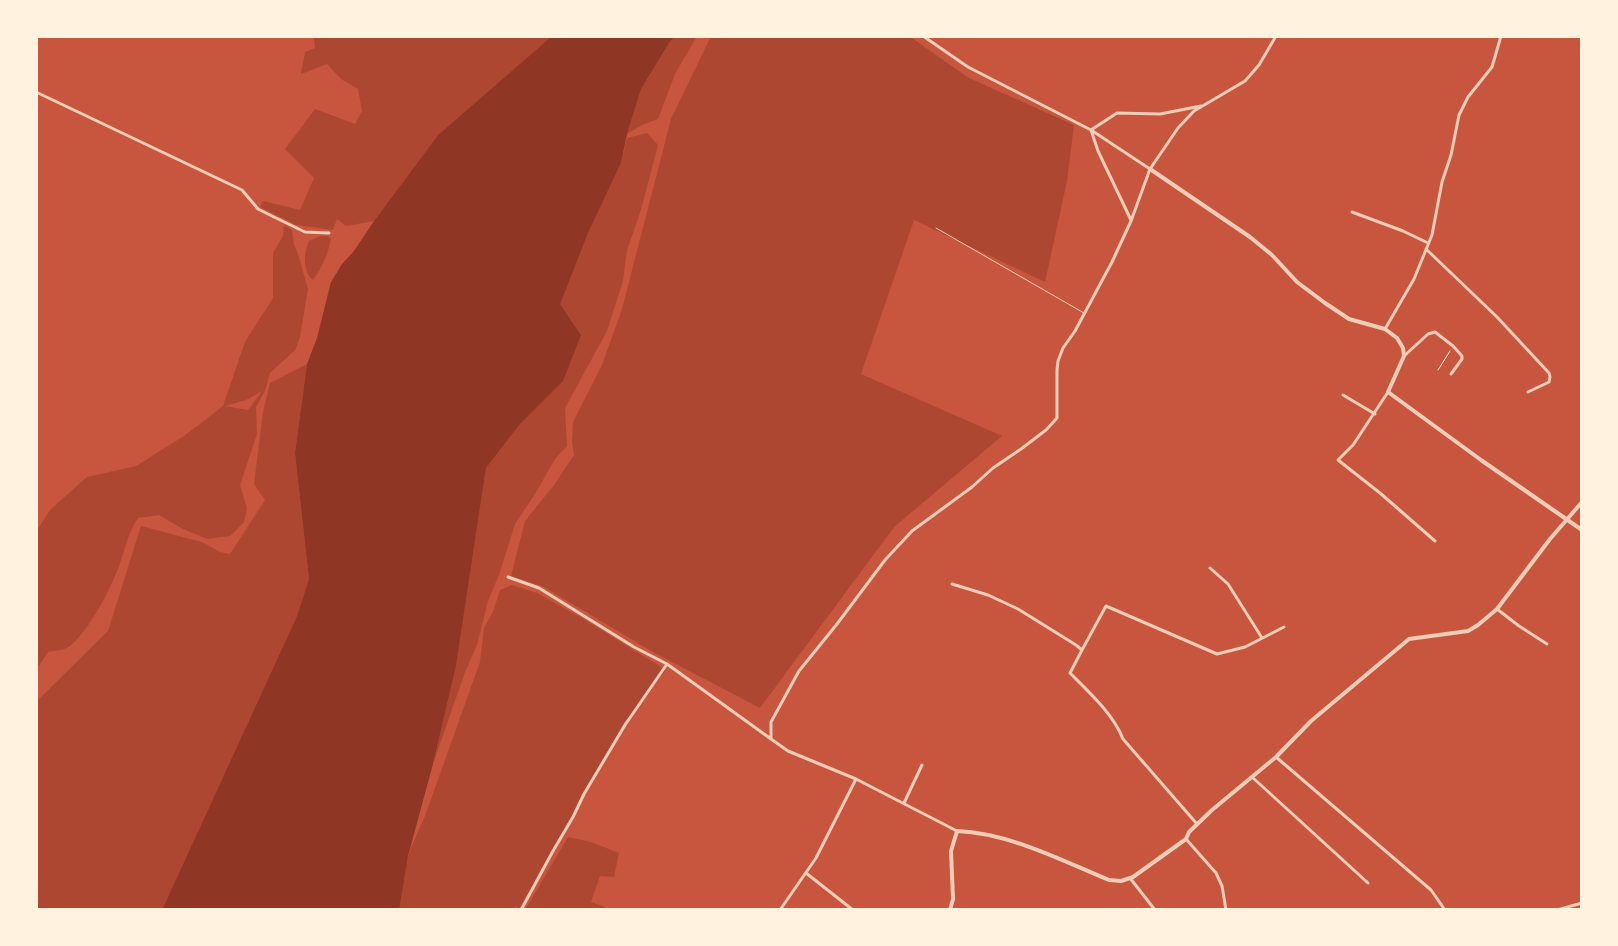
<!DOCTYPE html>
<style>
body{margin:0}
#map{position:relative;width:1618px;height:946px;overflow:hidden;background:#c8553d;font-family:"Nunito Sans",sans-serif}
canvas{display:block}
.frame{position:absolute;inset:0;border:38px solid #fff3e0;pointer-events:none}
</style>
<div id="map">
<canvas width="1618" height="946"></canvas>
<div class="frame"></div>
</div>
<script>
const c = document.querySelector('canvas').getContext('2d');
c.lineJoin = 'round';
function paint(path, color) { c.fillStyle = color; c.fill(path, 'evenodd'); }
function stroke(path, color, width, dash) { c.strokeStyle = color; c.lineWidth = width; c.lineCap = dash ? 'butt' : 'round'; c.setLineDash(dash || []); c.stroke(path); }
paint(new Path2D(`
 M314,36H552L438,135L374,221L346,226L337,219L333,230L296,225L260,207L263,201L300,210L314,178L285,149L315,109L355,124L362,111L358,89L341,79L327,64L301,74L305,52L315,48Z
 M675,36H697L675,74L658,119L642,125L627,134L641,89L669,43Z
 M711,36H909L969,78L1074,125L1067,181L1045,282L914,220L861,374L1002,436L894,527L760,708L653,652L544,587L511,576L525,521L554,485L574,455L572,442L573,422L602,365L622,309L671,119Z
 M647,133L658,145L641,210L627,250L623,281L607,331L565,408L567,446L555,459L535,494L515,524L499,575L488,601L477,645L465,672L433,764L456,666L486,468L520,424L581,335L559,304L588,233L621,163L627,138Z
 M284,225L292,230L294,244L298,254L308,289L300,337L295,350L270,373L265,391L256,407L257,434L240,485L247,508L244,522L230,536L207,539L183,529L159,515L138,518C128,533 127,543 121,560C113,585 90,630 70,646C65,650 54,651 48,652L36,670V532L50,510L87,477L136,466L184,436L223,406L245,342L273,298V253L283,236ZM262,391L248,410L225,406L246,400Z
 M321,236H327L331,238C328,254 322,268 313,280C302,272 304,252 309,241Z
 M307,364L295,453L309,579L297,616L162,910H36V702L108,631L141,526L202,542L220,552L230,554L265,500L254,484L263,412L270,383Z
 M512,585L537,593L582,618L666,670L625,721L519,909L516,906L513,910H395L410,850L425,816L480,662L484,628L493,612L500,590Z
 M568,837L591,842L619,853L614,877L600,876L591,902L605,907L603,910H525Z`), '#ae4732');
paint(new Path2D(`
 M552,36H675L669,43L641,89L627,134L621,163L588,233L560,304L581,335L563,381L520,424L486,468L456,666L433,764L408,856L399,910H162L297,616L309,579L295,453L307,364L317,338L331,282L342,264L354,251L374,221L438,135Z`), '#8f3625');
stroke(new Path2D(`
 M1438,370L1450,351`), '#fff3e0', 1);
stroke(new Path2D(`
 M936,228L1084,313`), '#f1ccb7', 1);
stroke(new Path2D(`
 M923,36L968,67L1091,130L1150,169
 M36,92L242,190L258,209L272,216L305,232L329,233
 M1352,212L1403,231L1428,243
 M1131,220L1098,151L1091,130L1117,113L1160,114L1201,106
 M1426,249L1497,317L1549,373L1550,377L1549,382L1528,392
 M1385,329L1414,279L1432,235L1442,182L1451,155L1459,115L1468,97L1492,67L1501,36
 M1404,356L1428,334L1435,332L1453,346L1462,356V359L1451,374
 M1388,392L1353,445L1338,460L1380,493L1435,541
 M1343,395L1375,414
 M1210,568L1228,584L1262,638
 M508,577L539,588L634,647L667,664L771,739
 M952,584L988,595L1018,609L1076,645L1082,650L1070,673C1090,693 1113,714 1123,739L1197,824
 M1497,609L1519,626L1547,644
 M1082,650L1106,606L1217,654L1245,647L1284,627
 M1276,757L1431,890L1445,910
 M1252,777L1368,883
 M856,779L957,831
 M904,803L922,765
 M1186,839L1216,873L1222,886L1226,910
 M806,873L853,910
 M1130,878L1155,910
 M521,910L553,851L573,817L584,794L625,725L667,664
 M780,910L816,858L856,779L788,751L771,739V722L799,671L837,624L885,560L912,531L972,487L993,468L1021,449L1046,430L1057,418V370L1058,361L1063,348L1075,331L1112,262L1131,221L1150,169L1178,128L1194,111L1245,81L1259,65L1276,36
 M1557,910L1582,903`), '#f1ccb7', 3);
stroke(new Path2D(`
 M1150,169L1250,237L1272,255L1297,282L1325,303L1349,319L1385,329L1397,338L1403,348L1404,356L1388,392L1481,460L1582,530
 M950,910L953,899L951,851L957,831C1009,833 1061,860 1109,880L1121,881L1133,877L1186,839L1189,832L1212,810L1276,757L1311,721L1409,639L1468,631L1478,625L1497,609L1550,539L1582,502`), '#f1ccb7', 4);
</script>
